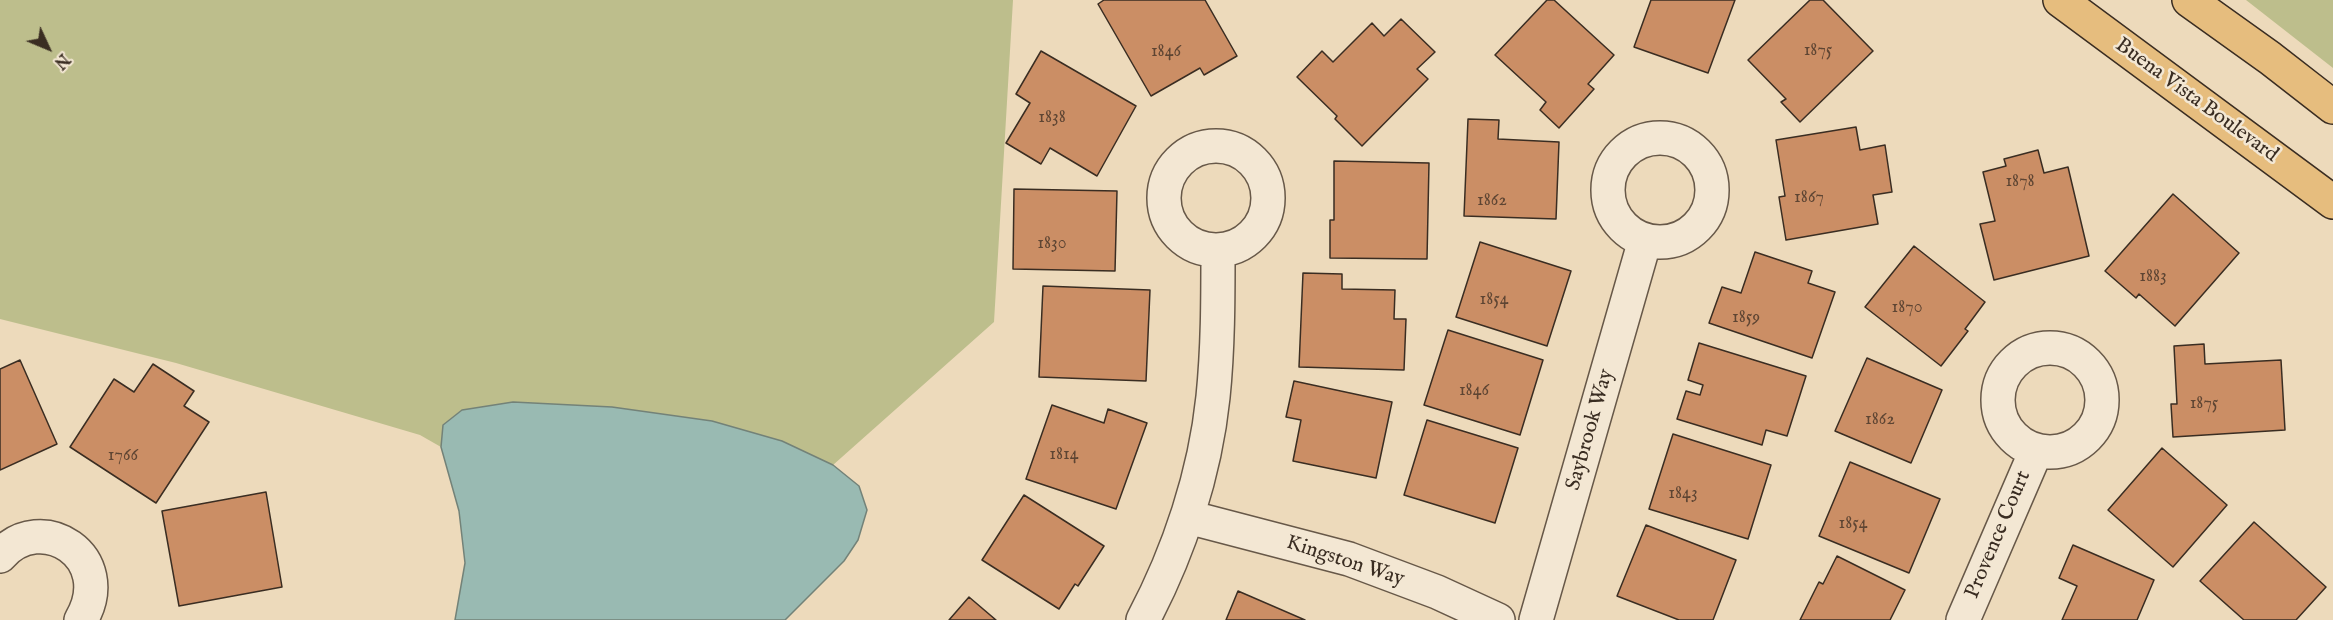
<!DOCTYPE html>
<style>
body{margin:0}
#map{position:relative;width:2333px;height:620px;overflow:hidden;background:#eddabb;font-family:"IM FELL English",serif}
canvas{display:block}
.north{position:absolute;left:18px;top:18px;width:60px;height:60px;-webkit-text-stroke:4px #f3e7d3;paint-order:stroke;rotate:134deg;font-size:16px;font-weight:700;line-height:24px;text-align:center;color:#3a2d22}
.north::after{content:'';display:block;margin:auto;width:21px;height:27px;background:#3a2d22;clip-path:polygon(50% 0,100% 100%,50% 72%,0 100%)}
</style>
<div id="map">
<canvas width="2333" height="620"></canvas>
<div class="north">N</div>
</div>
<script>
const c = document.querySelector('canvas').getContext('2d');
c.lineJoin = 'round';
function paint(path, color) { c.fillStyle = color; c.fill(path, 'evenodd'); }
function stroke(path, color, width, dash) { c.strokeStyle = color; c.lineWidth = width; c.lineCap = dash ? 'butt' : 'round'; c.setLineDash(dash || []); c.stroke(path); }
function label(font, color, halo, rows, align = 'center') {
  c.font = font + ' "IM FELL English",serif'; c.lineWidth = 5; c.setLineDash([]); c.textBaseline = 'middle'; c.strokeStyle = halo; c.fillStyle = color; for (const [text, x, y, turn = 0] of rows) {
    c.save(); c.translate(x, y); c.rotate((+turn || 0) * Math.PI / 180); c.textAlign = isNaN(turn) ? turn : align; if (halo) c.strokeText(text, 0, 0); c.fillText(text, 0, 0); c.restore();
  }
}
paint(new Path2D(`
 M0,0H1013L994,322L833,465L782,441L712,421L612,407L513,402L462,410L443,425L441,447L420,435L176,363L0,319Z
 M2246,0H2333V68Z`), '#bdbe8c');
const water = new Path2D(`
 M513,402L612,407L712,421L782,441L833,465L859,486L867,510L858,540L844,561L785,620H455L465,563L459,511L441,447L443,425L462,410Z`);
paint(water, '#99bab2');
stroke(water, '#738278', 1.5);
const building = new Path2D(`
 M1104,0H1205L1237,56L1204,75L1200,68L1151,96L1098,4Z
 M1547,0H1554L1614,55L1588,84L1594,89L1559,128L1540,110L1546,102L1495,55Z
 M1651,0H1735L1708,73L1634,47Z
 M1810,0H1823L1873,51L1800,122L1781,102L1786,99L1748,60Z
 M1401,19L1435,52L1417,69L1428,79L1362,146L1335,119L1337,116L1297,77L1322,51L1333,62L1372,23L1384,36Z
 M1041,51L1136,106L1097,176L1050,148L1041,164L1006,143L1030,103L1016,94Z
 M1468,119L1499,120L1498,139L1559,142L1556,219L1464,216Z
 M1856,127L1860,150L1885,145L1892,192L1873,195L1878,224L1786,240L1779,197L1785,196L1776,140Z
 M2038,150L2044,173L2068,167L2089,256L1994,280L1980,224L1995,221L1983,172L2006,166L2004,159Z
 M1334,161L1429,163L1427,259L1330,258V220H1334Z
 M1014,189L1117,191L1115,271L1013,269Z
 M2173,194L2239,253L2175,326L2139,294L2136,298L2105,271Z
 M1480,242L1571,271L1547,346L1456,317Z
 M1914,246L1985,302L1965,329L1968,331L1941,366L1865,307Z
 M1755,252L1812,271L1808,283L1835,292L1812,358L1709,323L1722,287L1741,293Z
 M1303,273L1342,274V289L1395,290L1394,319H1406L1404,370L1299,367Z
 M1043,286L1150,290L1146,381L1039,377Z
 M1448,330L1543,360L1520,435L1424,405Z
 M1699,343L1806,376L1787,436L1766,430L1762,445L1677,419L1686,391L1700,395L1703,385L1688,380Z
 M2204,344L2205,364L2281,360L2285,430L2173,437L2171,404H2177L2174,346Z
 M1867,358L1942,390L1911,463L1835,431Z
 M20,360L57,444L0,470V369Z
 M153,364L194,391L184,406L209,422L156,503L70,447L114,379L134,392Z
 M1294,381L1392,402L1376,478L1293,461L1301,420L1286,417Z
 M1052,405L1104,423L1108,409L1147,423L1116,509L1026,479Z
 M1427,420L1518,448L1495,523L1404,495Z
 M1673,434L1771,465L1748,539L1649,509Z
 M2162,448L2227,505L2173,567L2108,510Z
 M1850,462L1940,499L1909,573L1819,536Z
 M266,492L282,587L179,606L162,511Z
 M1024,495L1104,546L1078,586L1075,584L1059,609L982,560Z
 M2254,522L2326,587L2296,620H2244L2200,581Z
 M1646,525L1736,560L1713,620H1679L1617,596Z
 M2073,545L2154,580L2137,620H2062L2077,586L2059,578Z
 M1837,556L1905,590L1890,620H1800L1819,582L1823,584Z
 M1238,591L1305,620H1226Z
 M969,597L996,620H949Z`);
paint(building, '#cb8e65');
stroke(building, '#3a2d22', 1.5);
const minor = new Path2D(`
 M1608 190a52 52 0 1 1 104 0a52 52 0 1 1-104 0Z
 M1164 198a52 52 0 1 1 104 0a52 52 0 1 1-104 0Z
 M1998 400a52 52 0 1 1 104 0a52 52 0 1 1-104 0Z
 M1188,517L1349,559L1437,592L1498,620
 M0,556C41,508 118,557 81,620
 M1143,620C1179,552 1205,474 1213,397C1218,348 1218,299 1218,250
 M1536,620L1645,240
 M1963,620L2036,451`);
const major = new Path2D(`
 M2060,0L2333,202
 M2189,0L2270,58L2333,107`);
stroke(minor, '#675848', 36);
stroke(major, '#3a2d22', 36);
stroke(minor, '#f3e7d3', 33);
stroke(major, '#e6bd7e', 33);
label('18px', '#5e4533', null, [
 ["1875",1818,51],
 ["1846",1166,52],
 ["1838",1052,118],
 ["1878",2020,182],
 ["1867",1809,198],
 ["1862",1492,201],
 ["1830",1052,244],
 ["1883",2153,277],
 ["1854",1494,300],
 ["1870",1907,308],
 ["1859",1746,318],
 ["1846",1474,391],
 ["1875",2204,404],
 ["1862",1880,420],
 ["1814",1064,455],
 ["1766",123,456],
 ["1843",1683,494],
 ["1854",1853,524]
]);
label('21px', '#3a2d22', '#f3e7d3', [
 ["Buena Vista Boulevard",2196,101,36],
 ["Saybrook Way",1591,430,-74],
 ["Provence Court",1999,535,-67],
 ["Kingston Way",1345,562,18]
]);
</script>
